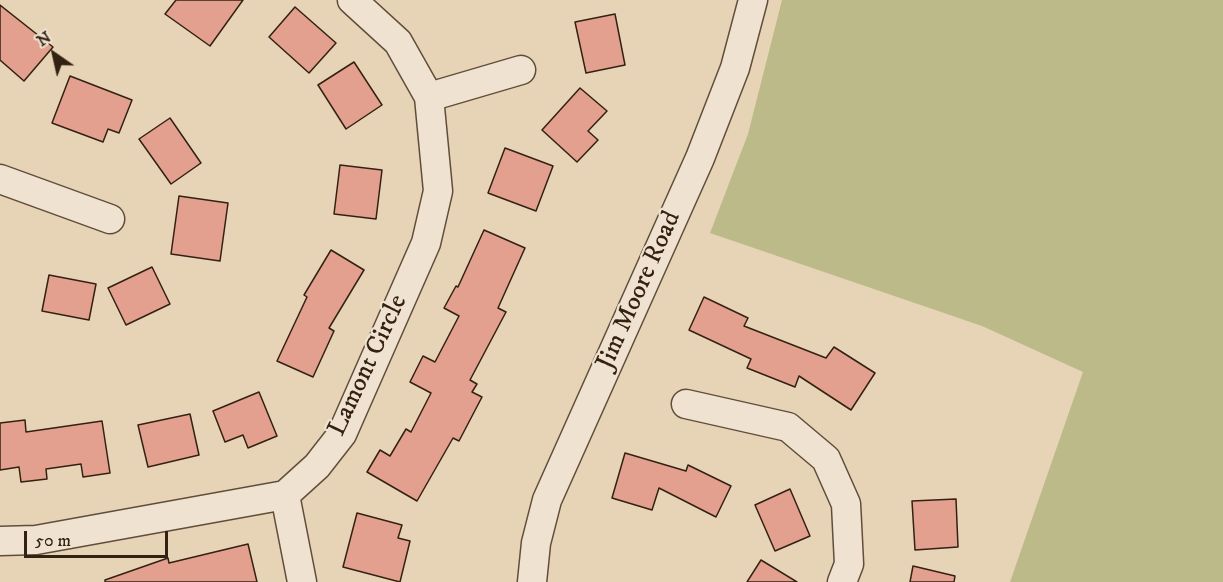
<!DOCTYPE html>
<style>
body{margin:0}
#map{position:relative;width:1223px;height:582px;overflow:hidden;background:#e7d3b6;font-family:"IM FELL DW Pica",serif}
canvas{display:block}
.north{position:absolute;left:24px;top:24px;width:60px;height:60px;-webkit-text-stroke:4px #efe2d0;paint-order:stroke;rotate:326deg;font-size:16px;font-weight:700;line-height:24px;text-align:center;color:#332112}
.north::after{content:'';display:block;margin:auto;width:21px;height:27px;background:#332112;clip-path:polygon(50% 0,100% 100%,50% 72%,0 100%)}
.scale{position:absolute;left:24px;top:531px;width:144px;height:27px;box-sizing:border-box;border:3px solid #332112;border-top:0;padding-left:8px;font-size:18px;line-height:21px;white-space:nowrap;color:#332112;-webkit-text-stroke:4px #efe2d0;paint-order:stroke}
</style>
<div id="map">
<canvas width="1223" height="582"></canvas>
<div class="north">N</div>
<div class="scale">50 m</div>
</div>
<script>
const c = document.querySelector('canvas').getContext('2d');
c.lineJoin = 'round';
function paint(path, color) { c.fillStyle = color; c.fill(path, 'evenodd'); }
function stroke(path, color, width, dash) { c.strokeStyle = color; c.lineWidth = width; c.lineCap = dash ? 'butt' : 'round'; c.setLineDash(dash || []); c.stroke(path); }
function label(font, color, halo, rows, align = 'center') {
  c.font = font + ' "IM FELL DW Pica",serif'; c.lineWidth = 4.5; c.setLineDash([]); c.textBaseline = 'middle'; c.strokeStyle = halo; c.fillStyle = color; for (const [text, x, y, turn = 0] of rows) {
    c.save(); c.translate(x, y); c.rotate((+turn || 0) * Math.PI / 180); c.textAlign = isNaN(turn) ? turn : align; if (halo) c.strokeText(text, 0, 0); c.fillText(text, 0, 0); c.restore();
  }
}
paint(new Path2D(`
 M782,0H1223V582H1010L1083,372L982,326L710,233L748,134Z`), '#bdba89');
const building = new Path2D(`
 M176,0H243L210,46L165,14Z
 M0,5L53,47L24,81L0,60Z
 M295,7L336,43L309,73L269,37Z
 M615,14L625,65L586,73L575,22Z
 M354,62L382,105L346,129L318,85Z
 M70,76L132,100L119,133L108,129L103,142L52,123Z
 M580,88L607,111L588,131L598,140L577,162L542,130Z
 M170,118L201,163L171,184L139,139Z
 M505,148L553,166L536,211L488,193Z
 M340,165L382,170L376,219L334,214Z
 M179,196L228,203L220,261L171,254Z
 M484,230L525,248L498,308L506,312L470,380L477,384L472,392L482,397L459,441L453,438L417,501L367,472L380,450L390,456L406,429L411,432L431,393L410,382L423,356L435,362L459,316L444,308L456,286L458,287Z
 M331,250L364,270L329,328L334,331L313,377L277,361L307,297L304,295Z
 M152,267L170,304L126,325L108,288Z
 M49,275L96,284L89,320L42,311Z
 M704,297L748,318L744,326L826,358L834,347L875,373L851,410L799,376L795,387L747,368L751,359L689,330Z
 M259,392L277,436L248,448L243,435L225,442L213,411Z
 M190,414L199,455L148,467L138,425Z
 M25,420L26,432L102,421L110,473L83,477L81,464L46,469L47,479L21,482L19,467L0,470V423Z
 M625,453L686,471L688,465L731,486L716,517L659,488L652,510L612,498Z
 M790,489L810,536L775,551L755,505Z
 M956,499L958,547L915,550L912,501Z
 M357,513L402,525L398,538L410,541L400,582L343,567Z
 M248,544L257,582H105V580L168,558L169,563Z
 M761,560L797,582H747Z
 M913,566L955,576L954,582H910Z`);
paint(building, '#e4a08e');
stroke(building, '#332112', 1.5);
const minor = new Path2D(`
 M429,97L521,70
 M0,179L110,219
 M686,404L788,427L826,459L846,504L849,564L842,582
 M285,495L302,582
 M0,541L36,540L285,495L317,466L342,434L426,243L438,191L429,97L398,42L352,0
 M532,582L536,543L547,500L700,158L735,68L753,0`);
stroke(minor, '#604e3b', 31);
stroke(minor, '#efe2d0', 28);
label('26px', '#332112', '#efe2d0', [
 ["Jim Moore Road",640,291,-66],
 ["Lamont Circle",369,366,-65]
]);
</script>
